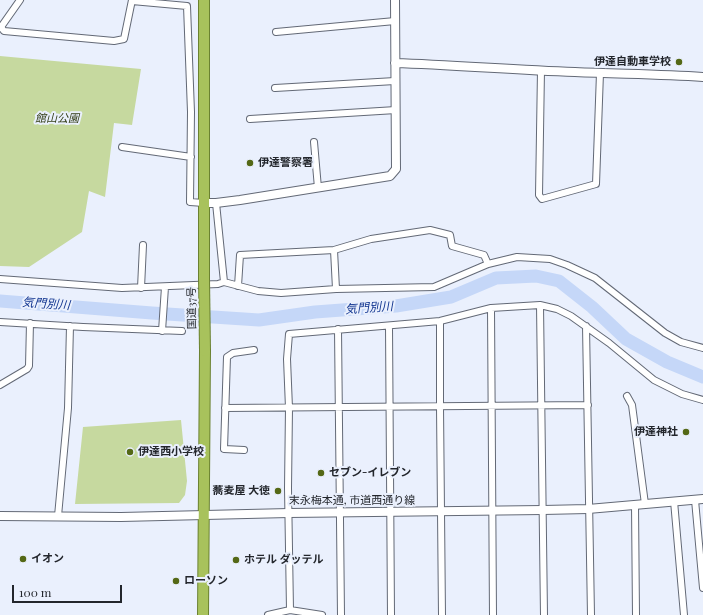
<!DOCTYPE html>
<meta charset="utf-8">
<style>
body{margin:0}
#map{position:relative;width:703px;height:615px;overflow:hidden;background:#eaf0fd;font-family:"Playfair Display",serif}
canvas{display:block}
.scale{position:absolute;left:12px;top:585px;width:110px;height:18px;box-sizing:border-box;border:2px solid #23262c;border-top:0;padding-left:5px;font-size:12px;line-height:14px;white-space:nowrap;color:#23262c;-webkit-text-stroke:3px #eaf0fd;paint-order:stroke}
</style>
<div id="map">
<canvas width="703" height="615"></canvas>
<div class="scale">100 m</div>
</div>
<script>
const c = document.querySelector('canvas').getContext('2d');
c.lineJoin = 'round';
function paint(path, color) { c.fillStyle = color; c.fill(path, 'evenodd'); }
function stroke(path, color, width, dash) { c.strokeStyle = color; c.lineWidth = width; c.lineCap = dash ? 'butt' : 'round'; c.setLineDash(dash || []); c.stroke(path); }
function label(font, color, halo, rows, align = 'center') {
  c.font = font + ' "Playfair Display","Noto Sans JP",serif'; c.lineWidth = 4; c.setLineDash([]); c.textBaseline = 'middle'; c.strokeStyle = halo; c.fillStyle = color; for (const [text, x, y, turn = 0] of rows) {
    c.save(); c.translate(x, y); c.rotate((+turn || 0) * Math.PI / 180); c.textAlign = isNaN(turn) ? turn : align; if (halo) c.strokeText(text, 0, 0); c.fillText(text, 0, 0); c.restore();
  }
}
paint(new Path2D(`
 M0,56L141,69L132,125L114,123L105,197L89,191L82,232L29,267L0,266Z
 M181,420L187,481L185,495L179,503L75,504L83,427Z`), '#c6d99f');
stroke(new Path2D(`
 M0,301L152,313L259,320L315,312L396,306L451,297L496,278L536,276L559,281L592,307L626,339L667,362L703,377`), '#c5d7f8', 13);
const minor = new Path2D(`
 M20,0L1,27L4,31L114,41L124,39L132,0
 M132,1L187,6L191,112L190,202L204,203
 M276,32L395,21
 M541,70L539,195L542,199L596,184L600,73
 M275,88L395,81
 M250,119L396,110
 M314,142L318,188
 M122,147L191,157
 M216,203L224,282L258,291L281,293L336,289L434,287L488,264L517,257L550,259L567,265L595,278L665,333L681,342L703,348
 M334,250L371,239L430,230L450,235L452,246L484,255L488,264
 M0,279L122,288L218,284L224,282
 M238,286L240,255L334,250L336,289
 M141,288L143,245
 M540,305L544,615
 M491,308L493,615
 M440,321V407L442,615
 M0,322L83,327L182,331
 M389,326L391,615
 M586,326L591,615
 M338,329L341,615
 M162,331L165,287
 M0,385L27,369L29,366L30,323
 M627,396L632,405L645,504
 M225,408L588,405
 M244,450L224,449L227,357L233,353L254,350
 M695,500L703,588
 M674,501L684,615
 M635,505L636,615
 M58,516L68,408L70,326
 M290,610L288,488L289,408L287,359L289,334L440,321L491,308L540,305L557,309L571,316L609,343L654,380L682,394L703,400
 M268,615L290,610L322,615`);
const tertiary = new Path2D(`
 M395,63C455,65 515,70 575,72C618,74 660,74 703,77
 M204,203H216L240,200L390,176L396,169L395,0
 M0,516L121,517L289,513L543,510L588,509L703,499`);
const trunk = new Path2D(`
 M204,278V0
 M203,615L205,351`);
stroke(minor, '#636976', 8);
stroke(tertiary, '#636976', 10);
stroke(trunk, '#6b8231', 12);
stroke(minor, '#fff', 6);
stroke(tertiary, '#fff', 8);
stroke(trunk, '#a8c25c', 10);
const trunkBridge = new Path2D(`
 M204,278L205,351`);
stroke(trunkBridge, '#6b8231', 12, []);
stroke(trunkBridge, '#a8c25c', 10);
for (const [x, y, r, color] of [
 [679,62,4,"#546816"],
 [250,163,4,"#546816"],
 [686,432,4,"#546816"],
 [130,452,4,"#546816"],
 [321,473,4,"#546816"],
 [278,491,4,"#546816"],
 [23,559,4,"#546816"],
 [236,560,4,"#546816"],
 [176,581,4,"#546816"]
]) { const dot = new Path2D(); dot.arc(x, y, r, 0, 2 * Math.PI); c.fillStyle = color; c.fill(dot); stroke(dot, '#eaf0fd', 1.5); }
label('bold 11px', '#23262c', '#eaf0fd', [
 ["伊達自動車学校",671,62,"right"],
 ["伊達警察署",258,163],
 ["伊達神社",678,432,"right"],
 ["伊達西小学校",138,452],
 ["セブン-イレブン",329,473],
 ["蕎麦屋 大徳",270,491,"right"],
 ["イオン",31,559],
 ["ホテル ダッテル",244,560],
 ["ローソン",184,581]
], 'left');
label('italic 11px', '#323d16', '#eaf0fd', [
 ["館山公園",57,119]
]);
label('11px', '#23262c', '#eaf0fd', [
 ["国道37号",192,308,-91],
 ["末永梅本通, 市道西通り線",352,501]
]);
label('italic 12px', '#113590', '#eaf0fd', [
 ["気門別川",46,304,4],
 ["気門別川",369,308,-4]
]);
</script>
